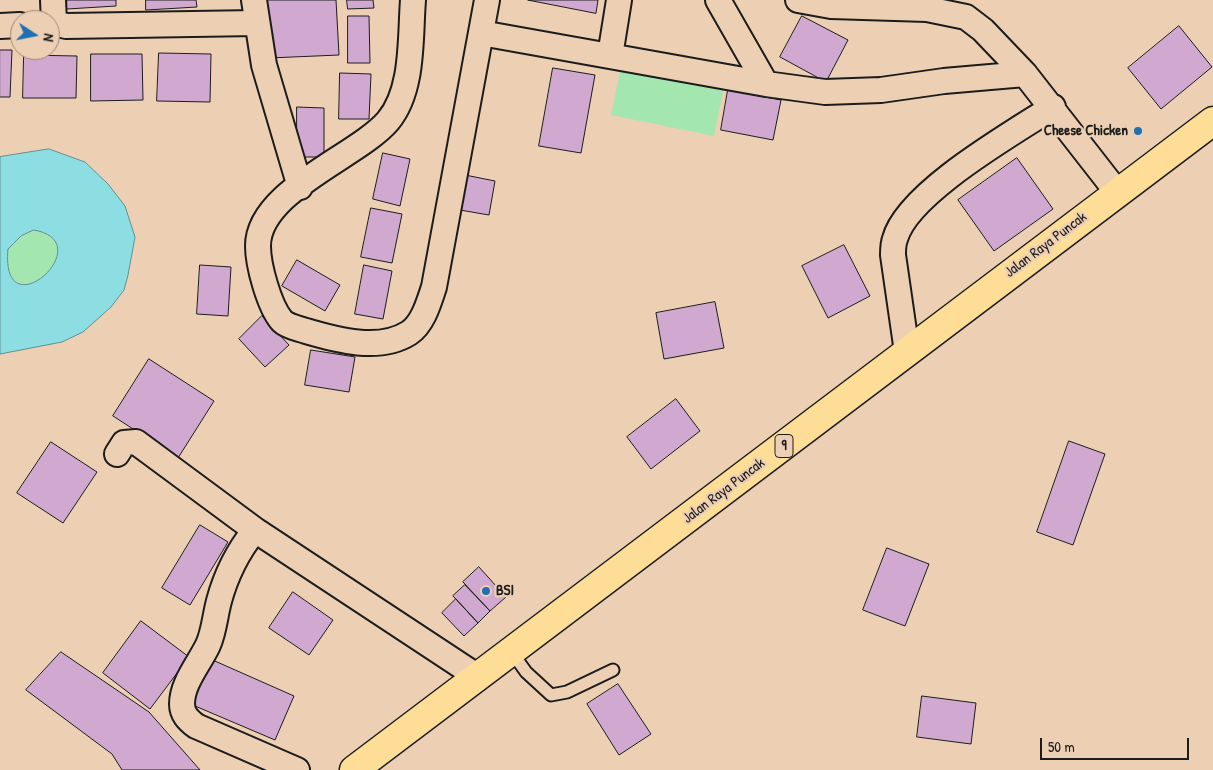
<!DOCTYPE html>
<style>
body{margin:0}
#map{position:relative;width:1213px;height:770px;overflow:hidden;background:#edd0b4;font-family:"Patrick Hand",sans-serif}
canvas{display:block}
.north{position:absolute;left:10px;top:10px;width:50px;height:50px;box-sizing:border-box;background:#edd0b4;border:1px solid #987;border-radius:50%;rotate:101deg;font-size:14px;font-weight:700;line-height:20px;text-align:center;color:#1c1c1c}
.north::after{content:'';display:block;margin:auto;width:18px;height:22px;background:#1f6fb2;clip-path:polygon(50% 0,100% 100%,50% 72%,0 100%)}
.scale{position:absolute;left:1040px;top:738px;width:149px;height:22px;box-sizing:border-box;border:2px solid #1c1c1c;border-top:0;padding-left:6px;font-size:15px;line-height:18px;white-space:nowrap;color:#1c1c1c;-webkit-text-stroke:4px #edd0b4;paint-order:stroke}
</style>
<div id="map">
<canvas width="1213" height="770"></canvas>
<div class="north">N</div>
<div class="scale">50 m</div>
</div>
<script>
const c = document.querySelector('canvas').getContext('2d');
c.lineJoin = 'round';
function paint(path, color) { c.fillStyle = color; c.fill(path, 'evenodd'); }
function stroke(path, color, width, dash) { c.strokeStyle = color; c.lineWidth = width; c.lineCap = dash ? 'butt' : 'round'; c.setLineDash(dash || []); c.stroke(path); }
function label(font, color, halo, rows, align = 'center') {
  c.font = font + ' "Patrick Hand",sans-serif'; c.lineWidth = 4.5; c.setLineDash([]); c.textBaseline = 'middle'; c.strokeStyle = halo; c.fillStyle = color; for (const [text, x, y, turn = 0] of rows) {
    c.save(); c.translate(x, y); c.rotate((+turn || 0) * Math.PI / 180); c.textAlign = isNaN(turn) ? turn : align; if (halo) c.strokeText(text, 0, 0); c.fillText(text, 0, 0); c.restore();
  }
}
paint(new Path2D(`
 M622,61L725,81L714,136L611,115Z
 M34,230C103,243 0,334 8,249L21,236Z`), '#a4e6b0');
const water = new Path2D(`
 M49,149L85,162L108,184L125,206L135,237L128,275L124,290L111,307L83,332L62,342L0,354V157ZM34,230C103,242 0,334 8,249L21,236Z`);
paint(water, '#8cdee3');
stroke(water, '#5f9093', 1);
const building = new Path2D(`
 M67,0H116V6L67,9Z
 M146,0H196L197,7L146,10Z
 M266,0H336L339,55L269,58Z
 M347,0H373L374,8L348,9Z
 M528,0H598L596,13Z
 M348,16H369L370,63H348Z
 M802,16L848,40L826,82L780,57Z
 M1179,26L1212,67L1161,109L1128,68Z
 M0,50H12L10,97H0Z
 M159,53L211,54L210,102L157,101Z
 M91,54H142L143,100L91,101Z
 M24,55L77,56L76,98H23Z
 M553,68L595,75L581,153L539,146Z
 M340,73L371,74L369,119H339Z
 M728,90L781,100L773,140L721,130Z
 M297,107L324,108V157H297Z
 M383,153L410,159L400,206L373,199Z
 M1017,158L1053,209L994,251L958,200Z
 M460,174L495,181L489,215L454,209Z
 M371,208L402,214L392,263L361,257Z
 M844,245L870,296L828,318L802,266Z
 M297,260L340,285L325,311L282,286Z
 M200,265L231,267L228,316L197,314Z
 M364,265L392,271L383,319L355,314Z
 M715,302L724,348L664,359L656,313Z
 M262,316L289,345L265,367L239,339Z
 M311,350L355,357L349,392L305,385Z
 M149,359L214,401L178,458L113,416Z
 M676,399L700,431L651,469L627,437Z
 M1069,441L1105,454L1073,545L1037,532Z
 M51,442L97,472L63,523L17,493Z
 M200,525L228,542L190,605L162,588Z
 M887,548L929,564L905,626L863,610Z
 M479,567L506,597L490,611L463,582Z
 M465,585L490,611L478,623L453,596Z
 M293,592L333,620L309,655L269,628Z
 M456,599L478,623L464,636L442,613Z
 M141,621L189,657L150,709L103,673Z
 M61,652L149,712L200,770H122L112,754L26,690Z
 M208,658L294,696L275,740L188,703Z
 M618,684L651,734L619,755L587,704Z
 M922,696L976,703L971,744L917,737Z`);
paint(building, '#d1a9d0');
stroke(building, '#1c1c1c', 1);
const service = new Path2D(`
 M511,651L526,672L551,695L567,692L613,670`);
const minor = new Path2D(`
 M53,0L54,23L66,26L256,23
 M254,0L264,65L300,187
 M413,0C410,37 414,90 388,121C357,157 258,191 258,246C258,265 269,306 282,321C288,327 298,328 306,331C337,340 379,352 409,333C423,324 429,302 434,287L487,0
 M718,0L766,84
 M798,0L831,6L927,9L966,17L983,30L1025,74
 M0,26L20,25
 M481,33L766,84L825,92L881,90L944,81L1025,74L1117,192
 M610,56L619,0
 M907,352L893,255C893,250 893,244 895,239C907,193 1013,133 1053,107
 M117,454L124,443L136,442L255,530
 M297,770L196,726C188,720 182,714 182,704C182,683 199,664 208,645C214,632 215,616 219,601C226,575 238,551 255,530L478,677`);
const trunk = new Path2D(`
 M354,770L1213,121`);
stroke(service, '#1c1c1c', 15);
stroke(minor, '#1c1c1c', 28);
stroke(trunk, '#1c1c1c', 31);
stroke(service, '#edd0b4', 11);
stroke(minor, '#edd0b4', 24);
stroke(trunk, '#fedd96', 28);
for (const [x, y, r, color] of [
 [1138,131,5,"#1f6fb2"],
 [486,591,5,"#1f6fb2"]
]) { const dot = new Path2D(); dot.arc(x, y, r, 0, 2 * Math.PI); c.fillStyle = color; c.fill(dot); stroke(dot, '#edd0b4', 2); }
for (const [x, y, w] of [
 [784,446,18]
]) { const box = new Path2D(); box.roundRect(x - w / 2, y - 11.5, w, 23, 4); c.fillStyle = '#edd0b4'; c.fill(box); stroke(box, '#1c1c1c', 1); }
label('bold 14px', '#1c1c1c', null, [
 ["9",784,446]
]);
label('bold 15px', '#1c1c1c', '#edd0b4', [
 ["Cheese Chicken",1128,131],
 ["BSI",496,591,"left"]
], 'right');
label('15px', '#1c1c1c', '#edd0b4', [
 ["Jalan Raya Puncak",1046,245,-37],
 ["Jalan Raya Puncak",724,491,-37]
]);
</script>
